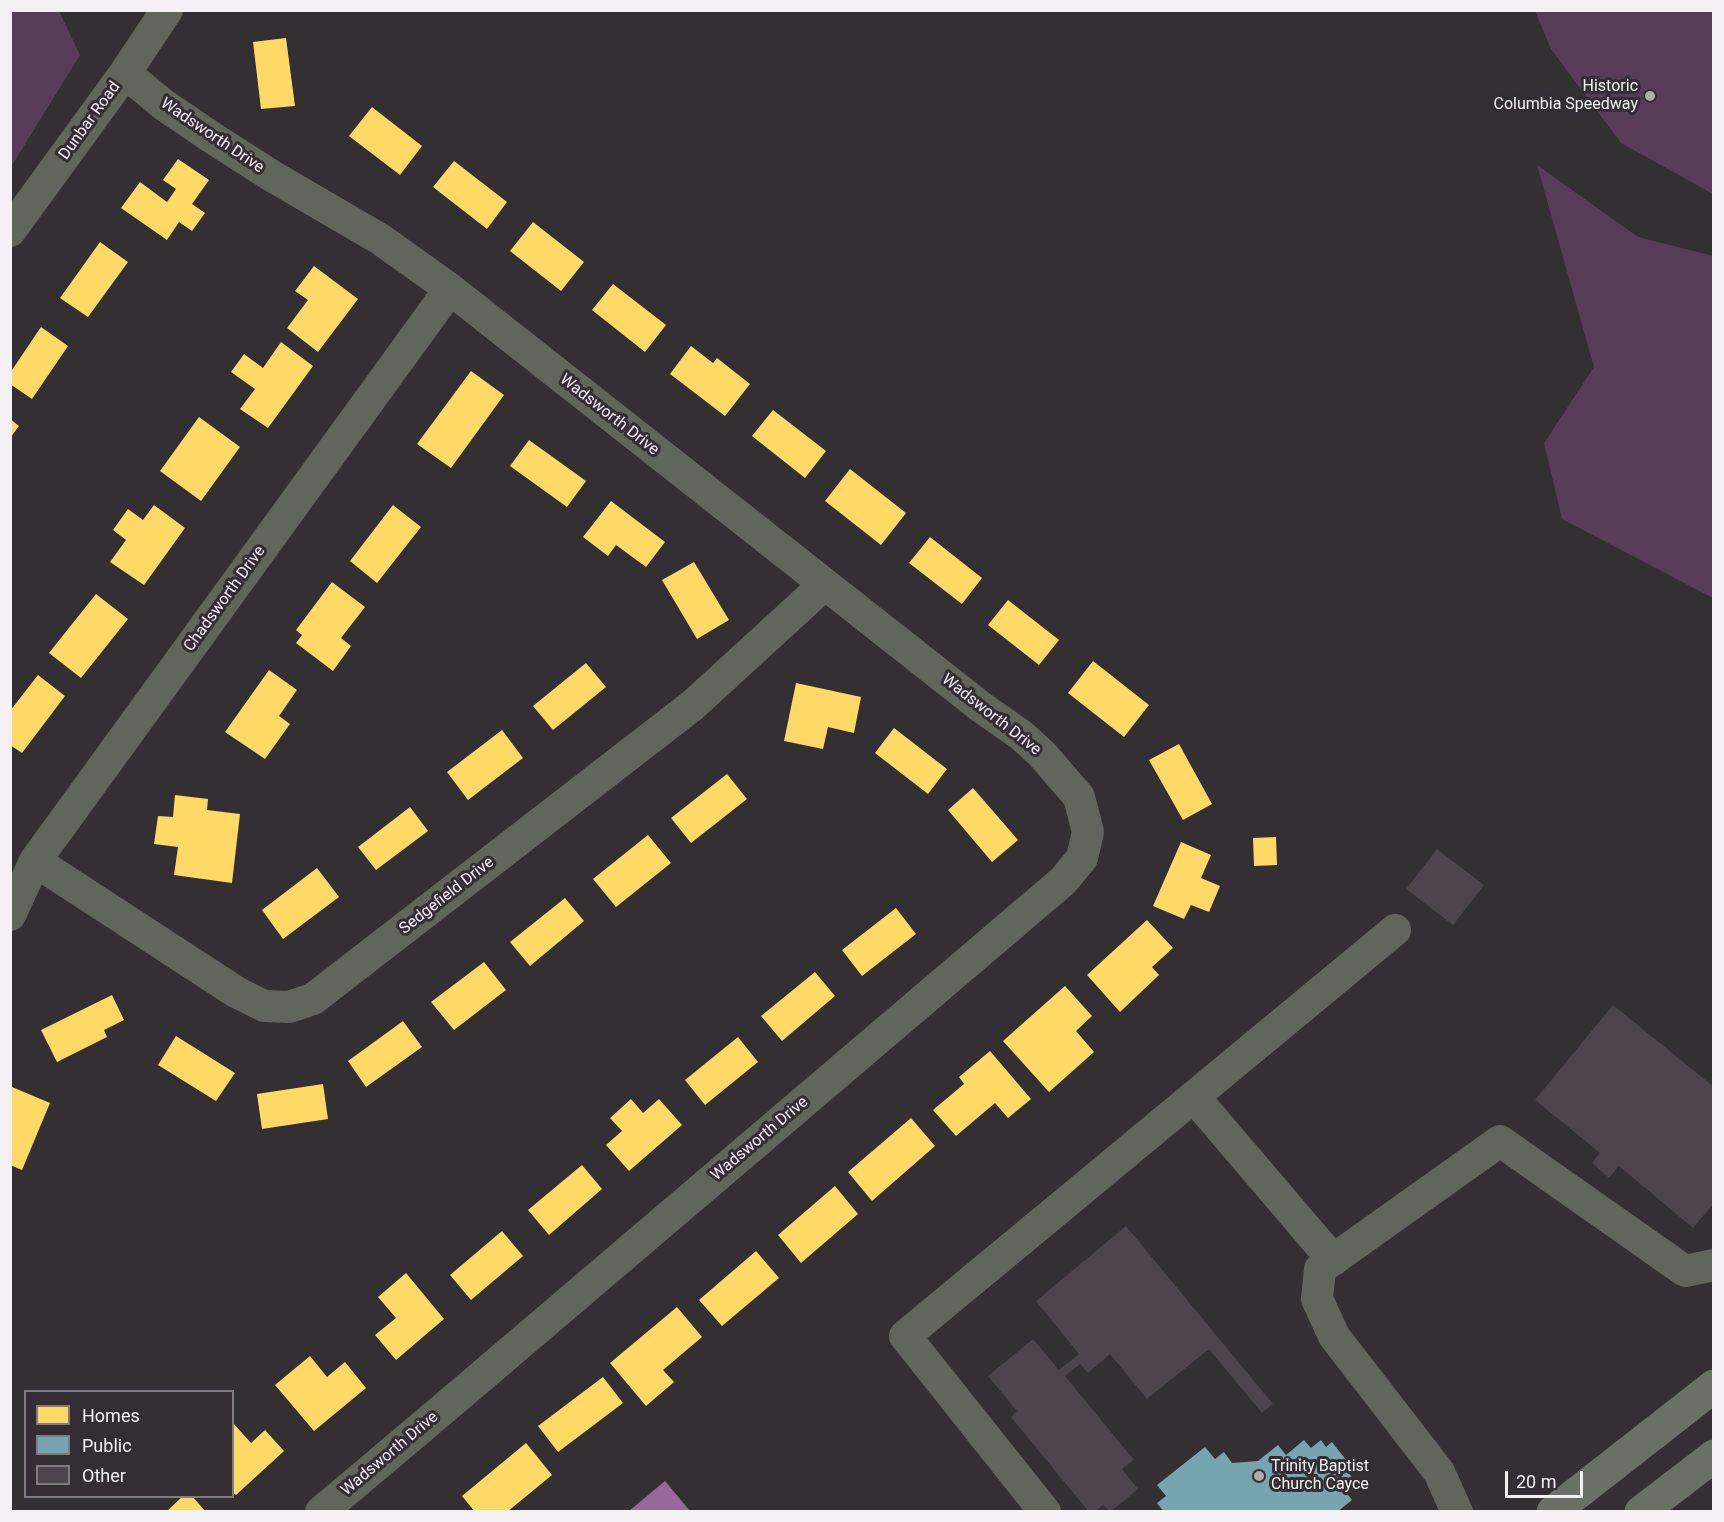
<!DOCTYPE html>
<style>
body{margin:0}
#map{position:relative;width:1724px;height:1522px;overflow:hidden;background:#332f33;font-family:Roboto,sans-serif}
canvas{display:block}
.frame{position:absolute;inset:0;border:12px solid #f4f0f4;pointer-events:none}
.legend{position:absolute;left:24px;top:1390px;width:210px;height:108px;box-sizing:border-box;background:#342e34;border:2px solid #817c81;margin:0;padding:8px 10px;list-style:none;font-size:18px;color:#f4f0f4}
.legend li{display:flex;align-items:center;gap:12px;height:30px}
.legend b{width:30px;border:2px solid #817c81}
.scale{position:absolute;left:1505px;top:1471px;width:78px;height:27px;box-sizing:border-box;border:3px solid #f4f0f4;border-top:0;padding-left:8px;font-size:18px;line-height:21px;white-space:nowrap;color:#f4f0f4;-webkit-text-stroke:4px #342e34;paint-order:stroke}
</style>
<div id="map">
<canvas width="1724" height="1522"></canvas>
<div class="frame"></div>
<ul class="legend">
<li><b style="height:16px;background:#ffd966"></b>Homes</li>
<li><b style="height:16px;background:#76a5af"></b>Public</li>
<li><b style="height:16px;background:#4e444e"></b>Other</li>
</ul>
<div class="scale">20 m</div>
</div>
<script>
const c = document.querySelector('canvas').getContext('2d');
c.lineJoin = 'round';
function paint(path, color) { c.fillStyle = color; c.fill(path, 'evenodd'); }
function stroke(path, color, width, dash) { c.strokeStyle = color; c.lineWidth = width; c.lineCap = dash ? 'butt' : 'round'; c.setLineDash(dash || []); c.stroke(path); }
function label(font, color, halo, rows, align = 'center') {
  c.font = font + ' Roboto,sans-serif'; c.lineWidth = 6; c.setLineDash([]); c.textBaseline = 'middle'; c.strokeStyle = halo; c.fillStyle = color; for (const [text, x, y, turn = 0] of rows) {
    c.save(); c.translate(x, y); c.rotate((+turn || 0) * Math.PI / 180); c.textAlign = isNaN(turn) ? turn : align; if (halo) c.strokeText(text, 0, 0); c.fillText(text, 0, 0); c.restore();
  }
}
paint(new Path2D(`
 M11,10L59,11L80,55L11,167Z
 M1535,11H1713V194L1621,143L1551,49Z
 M1537,165L1638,237L1713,256V598L1562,519L1544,443L1594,367Z`), '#583d59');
paint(new Path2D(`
 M665,1481L690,1511H629Z`), '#966998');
paint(new Path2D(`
 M286,38L295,106L261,109L253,42Z
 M372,107L422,146L400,175L349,136Z
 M178,159L209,180L192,204L205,213L192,231L179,222L167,240L121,208L140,182L167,202L176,189L163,180Z
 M454,161L507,202L487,229L433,187Z
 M533,222L584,262L561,291L510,251Z
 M100,242L128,262L88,317L60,298Z
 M314,266L358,299L318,352L287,328L308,300L295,291Z
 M613,284L666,325L645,352L592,310Z
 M41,327L68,346L32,399L10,384V373Z
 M281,342L313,366L268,428L240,409L255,389L231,372L244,354L263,368Z
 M691,346L713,363L717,358L750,384L725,416L670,374Z
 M471,371L504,395L451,468L417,444Z
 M773,410L826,451L805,478L752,436Z
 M199,417L240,447L201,501L160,471Z
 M10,419L19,426L10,438Z
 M529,440L586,481L567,507L510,466Z
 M850,469L906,513L881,545L825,501Z
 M611,501L665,542L646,567L616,545L608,556L583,537Z
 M154,505L185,528L144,585L110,562L126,540L113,530L128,509L143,520Z
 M393,505L421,527L377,583L350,561Z
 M930,537L982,578L962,604L909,563Z
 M694,562L729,620L697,639L662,580Z
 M332,582L365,607L341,638L351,646L333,671L296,643L302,635L296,630Z
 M96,594L128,619L81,678L49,653Z
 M1008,600L1059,640L1039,665L988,625Z
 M1093,661L1149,705L1124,737L1068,693Z
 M586,663L606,687L553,730L533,706Z
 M269,670L297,690L279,716L290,724L265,759L225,732Z
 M38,675L65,696L22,753L10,745V711Z
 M796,683L861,697L854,733L828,727L823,749L784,741Z
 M894,728L947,769L928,794L875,753Z
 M502,730L523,758L468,800L447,772Z
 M1179,744L1212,804L1183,820L1149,760Z
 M727,774L747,799L691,843L671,818Z
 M973,788L1018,840L992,862L948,810Z
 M175,795L208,799L207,810L240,814L232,883L174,875L178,847L154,844L158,816L173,817Z
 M410,807L428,831L376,870L358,847Z
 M648,835L671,863L616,907L593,879Z
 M1276,837L1277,865L1254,866L1253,838Z
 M1181,842L1211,855L1201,878L1220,886L1209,912L1191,905L1184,919L1153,906Z
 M317,868L339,897L283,939L262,910Z
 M565,898L584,921L530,966L510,942Z
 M896,908L916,934L862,976L842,950Z
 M1147,920L1173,948L1152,967L1159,975L1120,1012L1087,975Z
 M484,962L506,990L454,1030L431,1002Z
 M815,972L835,996L782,1041L761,1016Z
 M1065,986L1092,1016L1076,1031L1094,1052L1049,1092L1003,1041Z
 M112,995L124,1020L104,1030L107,1037L57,1062L41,1030Z
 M403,1021L422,1047L366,1087L348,1061Z
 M176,1036L235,1073L216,1101L158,1065Z
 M738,1037L758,1062L705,1105L685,1080Z
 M990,1051L1031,1099L1008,1118L995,1103L956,1136L933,1110L964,1084L959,1077Z
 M323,1084L328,1119L262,1129L257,1094Z
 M12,1087L50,1103L22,1170L10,1165V1091Z
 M631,1099L643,1113L659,1099L682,1125L629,1171L606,1145L622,1131L610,1118Z
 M911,1118L935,1146L872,1201L848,1172Z
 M582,1165L602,1189L549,1235L528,1210Z
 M835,1186L858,1214L801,1263L778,1235Z
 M502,1231L523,1256L471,1300L450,1275Z
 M756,1251L779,1278L722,1326L699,1300Z
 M406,1273L444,1319L396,1360L375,1335L396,1318L378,1297Z
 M677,1307L702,1337L663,1370L674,1382L646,1406L610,1363Z
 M310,1356L327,1377L345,1362L366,1388L314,1431L275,1385Z
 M603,1377L623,1403L558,1452L538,1426Z
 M234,1424L251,1443L265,1430L284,1451L236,1495L232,1492V1425Z
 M526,1443L552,1475L507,1512H475L462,1496Z
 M183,1496H192L206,1512H166Z`), '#ffd966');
paint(new Path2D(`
 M1304,1440L1311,1448L1321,1440L1326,1447L1332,1442L1350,1465L1345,1469L1356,1482L1345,1491L1352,1500L1337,1512H1324L1322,1510L1320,1512H1164L1157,1503L1166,1496L1157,1485L1205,1447L1215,1459L1224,1452L1232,1463L1258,1461L1278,1445L1286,1455Z`), '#76a5af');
paint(new Path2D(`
 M1437,849L1484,885L1453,925L1406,889Z
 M1613,1005L1714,1087V1203L1693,1228L1619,1166L1609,1178L1592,1163L1600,1153L1535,1100Z
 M1126,1226L1273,1404L1262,1413L1209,1349L1147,1399L1110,1354L1088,1373L1080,1364L1065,1376L1134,1460L1122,1469L1138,1489L1110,1512L1103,1505L1095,1512H1089L1011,1417L1017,1411L988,1376L1033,1339L1059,1370L1079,1354L1036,1301Z`), '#4e444e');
stroke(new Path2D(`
 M125,73L164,105L211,137L272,176L380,239L450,289L981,707L1021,735L1042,754L1079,797L1088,832L1082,858L1063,881L442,1410L321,1512
 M10,231L125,73L167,10
 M35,861L236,992L264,1006L289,1007L313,999L693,705L824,585
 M10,915L35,861L450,289
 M1194,1097L1333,1260
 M1045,1512L905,1336L1395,930
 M1457,1512L1439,1472L1334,1336L1317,1299L1320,1269L1500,1141L1685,1271L1714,1265`), '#61655e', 32);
stroke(new Path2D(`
 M1553,1512L1714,1386
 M1641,1512L1714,1456`), '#6a6f67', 33);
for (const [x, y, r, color] of [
 [1650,96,6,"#b0acb0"],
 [1259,1476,6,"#b0acb0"]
]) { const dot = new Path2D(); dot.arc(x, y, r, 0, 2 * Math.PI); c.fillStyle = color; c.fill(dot); stroke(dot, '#342e34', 2); }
label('16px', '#f4f0f4', '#342e34', [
 ["Historic",1638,87],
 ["Columbia Speedway",1638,105],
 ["Trinity Baptist",1271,1467,"left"],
 ["Church Cayce",1271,1485,"left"]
], 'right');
label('16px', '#f4f0f4', '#342e34', [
 ["Dunbar Road",90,121,-54],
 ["Wadsworth Drive",212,136,34],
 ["Wadsworth Drive",609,415,38],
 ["Chadsworth Drive",225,599,-54],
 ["Wadsworth Drive",991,715,38],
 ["Sedgefield Drive",447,896,-38],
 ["Wadsworth Drive",760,1139,-40],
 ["Wadsworth Drive",390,1454,-40]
]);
</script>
